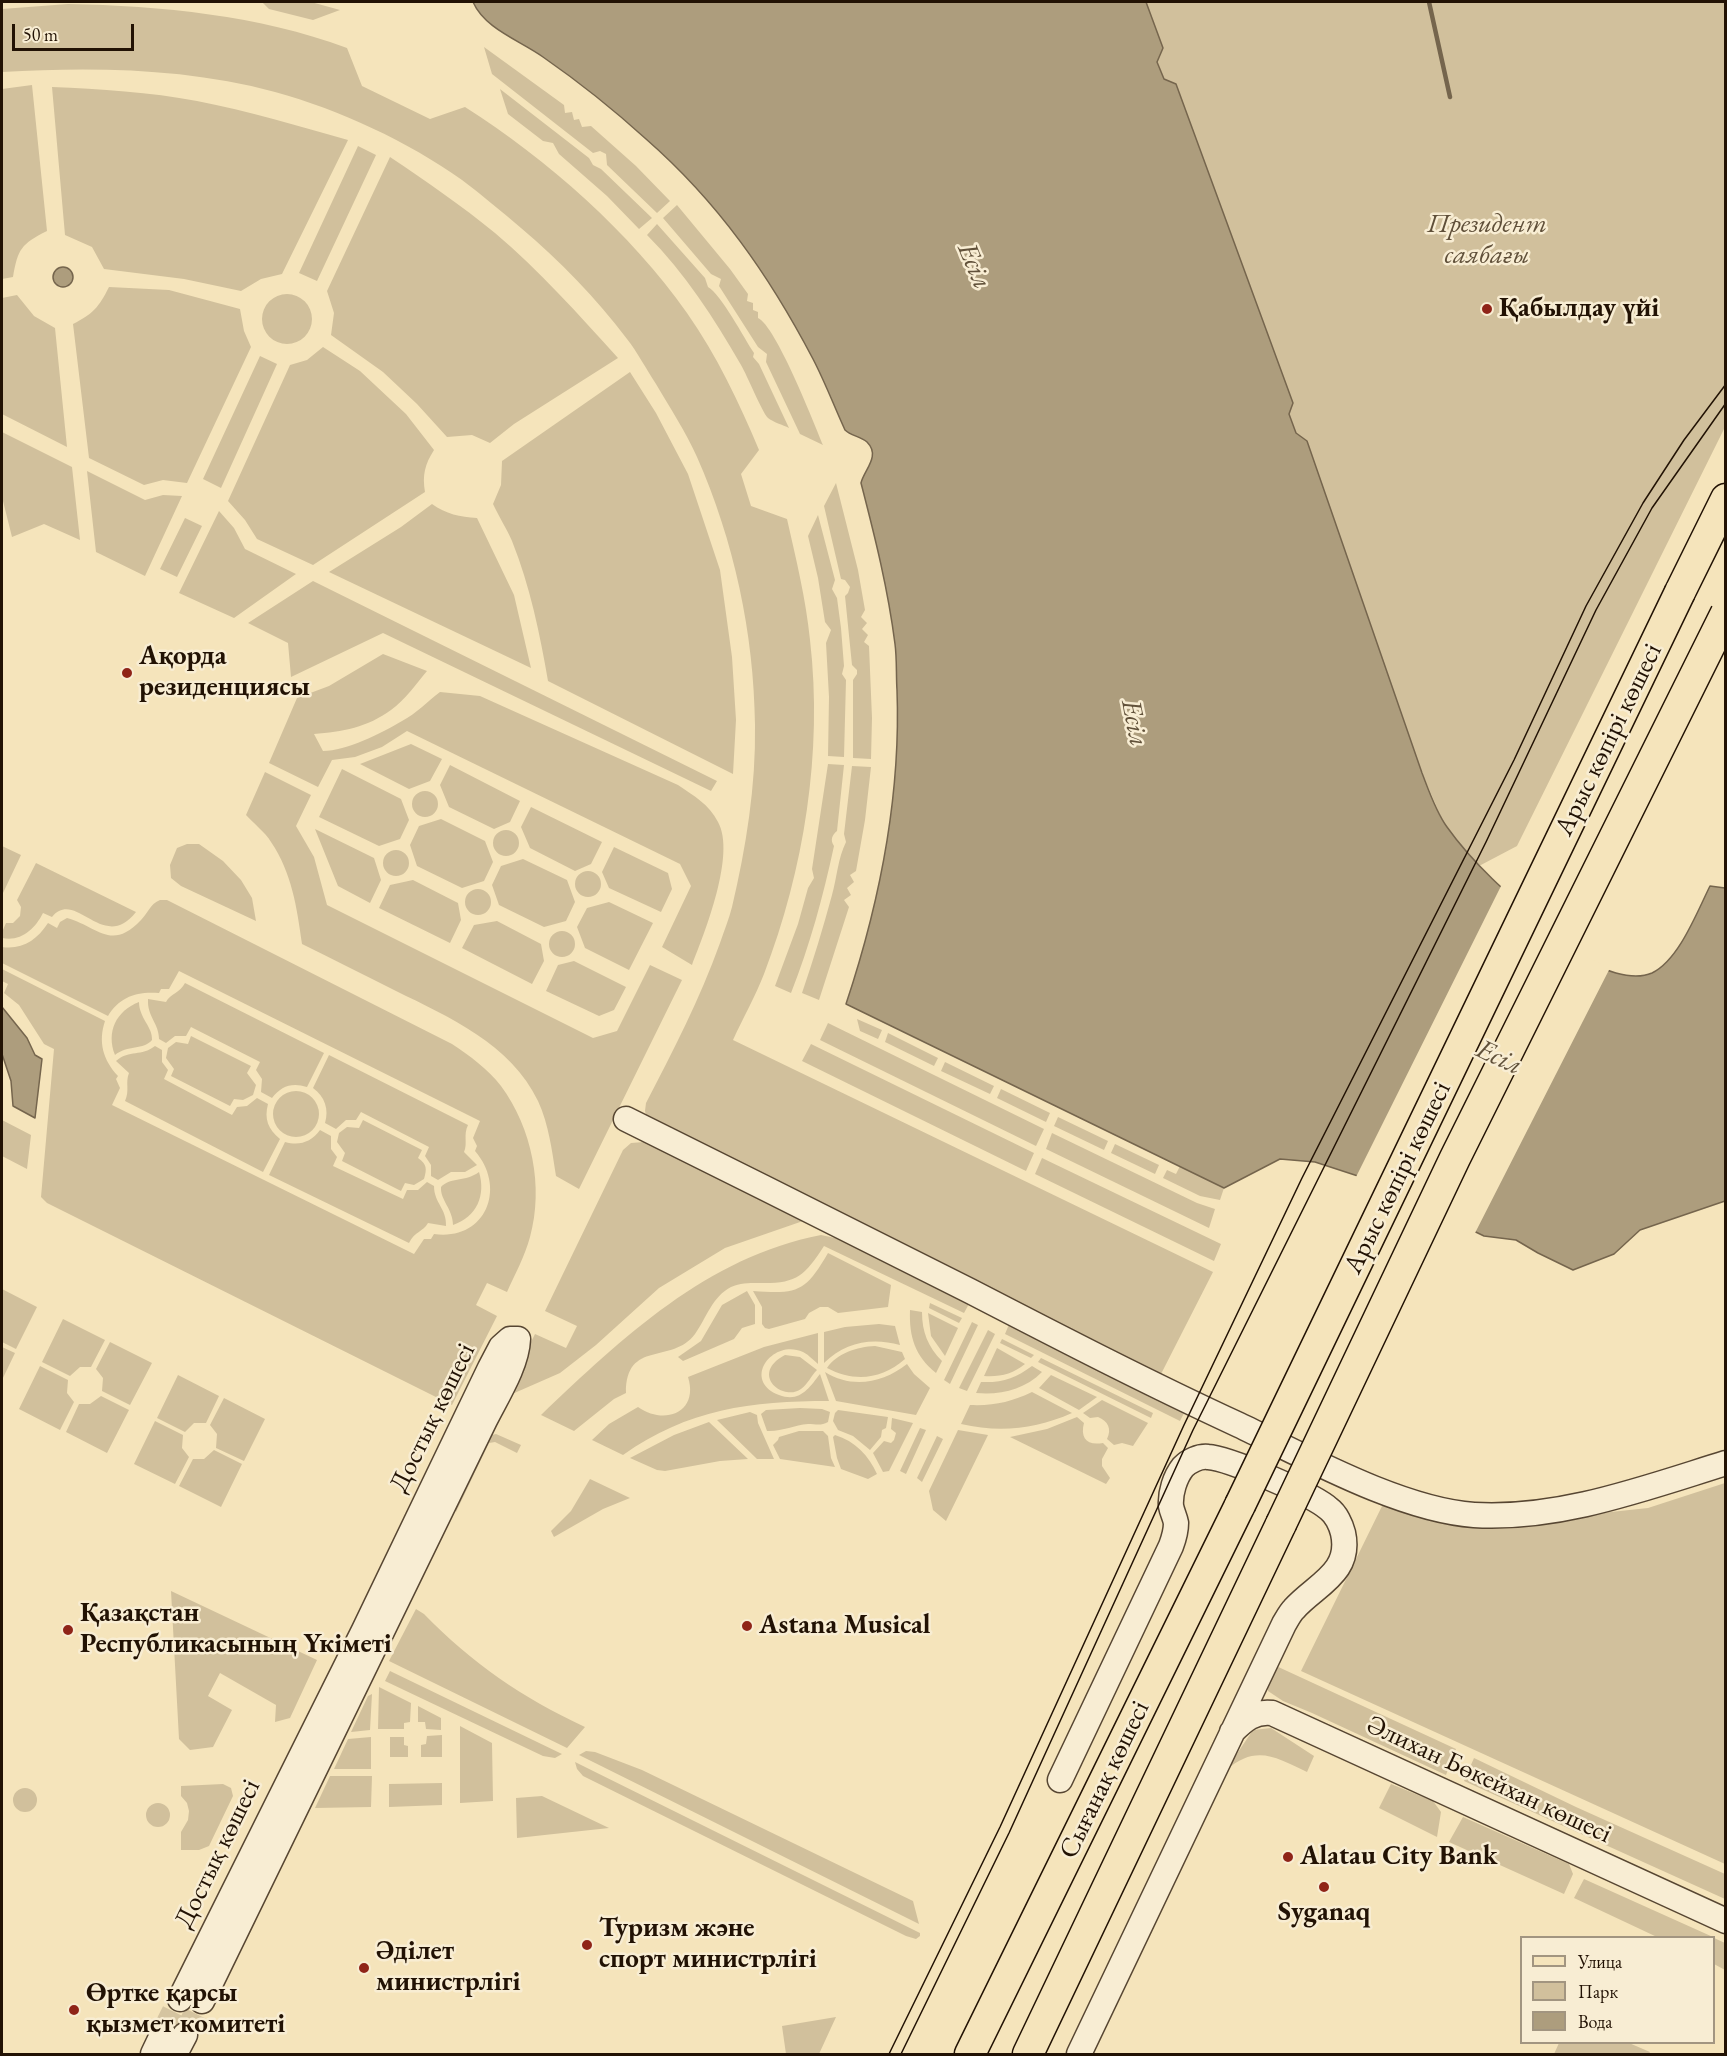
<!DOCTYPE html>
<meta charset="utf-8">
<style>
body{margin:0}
#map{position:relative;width:1727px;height:2056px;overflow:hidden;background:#f5e4bb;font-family:"EB Garamond",serif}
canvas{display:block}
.frame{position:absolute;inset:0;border:3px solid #221204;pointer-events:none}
.legend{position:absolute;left:1520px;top:1936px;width:195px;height:108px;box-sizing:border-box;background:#f8edd3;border:2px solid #a29580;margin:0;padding:8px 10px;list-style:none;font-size:18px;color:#221204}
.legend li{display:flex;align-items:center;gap:12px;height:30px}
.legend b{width:30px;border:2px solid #a29580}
.scale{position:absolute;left:12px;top:24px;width:122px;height:27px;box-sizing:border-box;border:3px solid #221204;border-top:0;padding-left:8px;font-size:18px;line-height:21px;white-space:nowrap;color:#221204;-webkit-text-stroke:4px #f8edd3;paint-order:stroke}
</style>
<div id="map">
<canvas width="1727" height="2056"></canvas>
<div class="frame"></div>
<ul class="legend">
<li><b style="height:8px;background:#f5e4bb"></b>Улица</li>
<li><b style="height:16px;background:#d1c09c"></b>Парк</li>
<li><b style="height:16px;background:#ad9d7d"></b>Вода</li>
</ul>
<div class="scale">50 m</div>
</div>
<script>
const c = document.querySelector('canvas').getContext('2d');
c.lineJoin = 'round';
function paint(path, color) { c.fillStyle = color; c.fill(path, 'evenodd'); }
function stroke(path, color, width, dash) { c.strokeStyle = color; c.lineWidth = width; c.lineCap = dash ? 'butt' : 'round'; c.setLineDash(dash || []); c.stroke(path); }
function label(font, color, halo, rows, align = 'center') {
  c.font = font + ' "EB Garamond",serif'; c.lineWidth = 5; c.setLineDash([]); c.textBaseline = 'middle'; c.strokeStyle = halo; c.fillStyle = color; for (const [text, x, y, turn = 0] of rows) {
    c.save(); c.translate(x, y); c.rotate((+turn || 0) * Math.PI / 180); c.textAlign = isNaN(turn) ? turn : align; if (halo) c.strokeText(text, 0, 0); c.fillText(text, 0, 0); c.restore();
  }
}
paint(new Path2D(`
 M262,2H311L340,10L313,20L269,9Z
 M1146,2H1725V427L1517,846L1479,866L1445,826L1422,773L1307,441L1296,433L1289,414L1293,403L1176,84L1164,79L1157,61L1163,48Z
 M68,4C162,6 258,15 347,48L362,86L430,119L465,107C547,159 631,233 687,313C717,356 739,402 759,450L741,474L751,506L787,519C796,559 806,599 810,640C823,752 804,870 764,974C755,997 743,1018 733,1040L1213,1272L1160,1376L646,1115L645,1111L646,1103C673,1051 700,999 720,943C724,931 729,919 732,907C746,848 756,786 755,725C754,633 734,541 697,457C686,432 670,408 656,384C646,369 638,353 627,339C596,298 560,261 521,228C502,212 482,195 462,180C407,141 340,110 275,92C186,68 93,67 2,72V9Z
 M484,47L564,105L565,113L572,112L574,120L579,119L582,127L591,126L636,166L670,201L657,213L607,165L606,154L600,151L593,153L492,74Z
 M32,85L47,231C21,244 18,249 13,277L2,279V89Z
 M52,87C100,89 150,92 197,101C248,111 299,126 348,140L282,274L261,279L241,291L184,279L104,269L92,247L65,235Z
 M500,89L589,158L593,165L601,169L652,218L639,229L607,196L559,154L553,143L543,141L508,114Z
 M358,146L376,155L317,281L299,273Z
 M390,157C426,181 462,206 495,233C540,271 579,315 618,358L514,424L490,443L472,435L447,437L417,404L383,372L331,335L334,313L327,291Z
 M677,205L730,269L748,294L747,301L753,303V310L758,312V318C776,326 814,423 823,445L800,434L766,362L767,354L758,347L719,286L721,279L711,274L663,218Z
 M657,224L705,278L708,287C721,294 744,338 754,353L753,357L759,364L789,428C783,425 773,422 768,418C762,412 747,375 741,365C714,318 685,273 647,235Z
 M109,287L169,290L240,309L244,331L251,347L187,483L163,480L144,485L89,458L73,324C93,314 99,307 109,287Z
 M262 319a25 25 0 1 1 50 0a25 25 0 1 1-50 0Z
 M17,295L34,316L55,328L67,447L2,414V298Z
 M323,347L360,371L406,414L434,450C425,464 422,475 425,492L313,565L257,539L245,520L228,501L290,365L307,360Z
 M260,356L277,364L221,488L203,479Z
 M630,372L656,413L688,474L720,570L732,657L736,720L733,774L548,681C540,634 530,586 512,541C507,529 499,517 493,504L501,485L502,461Z
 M2,432L72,467L80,540L44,524L12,537L2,497Z
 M87,471L145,500L163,495L182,496L145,576L96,552Z
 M836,483L858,570L865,610L861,617L867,623L862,629L868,635L864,642L869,646L872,718L871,759L853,758V680L857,674V670L852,665L845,596L848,593L850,587L845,580L841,579L824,506Z
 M432,504C446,514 460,517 477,518L514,595L531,668L329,572L401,527Z
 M219,511L234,528L245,549L296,574L234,618L179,593Z
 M818,515L835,580L832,589L837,598L841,628L844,666L842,674L846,680L844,757L828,756L829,697L826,643L831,630L825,622L818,578L808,536Z
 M185,518L202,526L177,577L160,569Z
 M313,581L717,781L711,791L383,633L291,677L288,643L248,623Z
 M383,654L427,671C416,684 405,700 391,710C368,727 342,732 314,734L323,751C346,751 382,733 402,721C416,714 428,701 440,692L480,696L678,785C694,796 709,804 718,822C736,854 705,932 692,965L662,947L691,886L680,864L407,731L382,747L355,757L332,760L318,787L269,763L297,698L329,686Z
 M411,744L442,759L430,781L409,789L360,764Z
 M828,764L844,765L837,831C832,835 830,840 834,846C823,897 810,945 791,993L775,986L798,924L808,888L814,878L812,869Z
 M450,765L520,801L510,822L494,829L449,807L440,785Z
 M852,766L871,767L865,820L856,871L850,875L854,882L847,888L851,895L844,900L849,907L819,1000L802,993C813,961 823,928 832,895C837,877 838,858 846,842L844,834Z
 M342,769L401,799L409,820L400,839L379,846L319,817Z
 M265,772L311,795L296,826L314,857L327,905L593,1038L617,1031L650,965L682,980L579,1189L556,1176C552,1151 549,1125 538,1101C511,1044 449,1017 396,991C364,975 333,959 302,944C297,908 292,873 271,842C265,832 254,824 246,815Z
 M412 804a13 13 0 1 1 26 0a13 13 0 1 1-26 0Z
 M531,807L602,842L591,864L575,871L530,848L521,827Z
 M441,819L485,841L493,862L484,881L462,888L417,866L410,845L419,826Z
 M315,829L374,858L381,880L370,903L338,886Z
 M493 843a13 13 0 1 1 26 0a13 13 0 1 1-26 0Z
 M187,844H199L223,861L241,880L252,898L256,921L181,886L171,878L170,865L177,848Z
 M2,846L21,855L3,893H2Z
 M614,847L668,873L672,889L661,912L609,888L602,872Z
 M383 863a13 13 0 1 1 26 0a13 13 0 1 1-26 0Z
 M523,859L567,880L575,902L566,921L544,927L499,905L492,885L501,866Z
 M36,863L136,912C103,954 76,888 52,917L43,913C35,929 21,942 2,938V932L6,923H13L20,916L21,907L17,900Z
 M575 884a13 13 0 1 1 26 0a13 13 0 1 1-26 0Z
 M413,880L458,903L461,920L450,943L379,908L390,885Z
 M465 902a13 13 0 1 1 26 0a13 13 0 1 1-26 0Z
 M160,900H167L452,1044C470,1056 488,1069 501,1086C532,1128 544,1187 530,1237C525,1256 515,1274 507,1292L487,1283L476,1305L497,1316L452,1405L47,1203L41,1197L54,1049L44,1044L19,1005L4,993L8,984L2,981V969L105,1021C98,1042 103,1060 118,1076L116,1079L120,1088L112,1105L414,1254L424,1239H431L434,1234C486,1241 507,1188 475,1151L477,1146L473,1138L480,1121L179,971L169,989H161L159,993C137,991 119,997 108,1016L2,963V947C22,950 37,940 48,923L57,928L60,922L67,918C97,926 111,952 141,920C148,913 150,904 160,900Z
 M609,902L653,923L629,970L585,948L577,927L587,908Z
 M497,921L541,944L544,961L532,984L462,948L474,925Z
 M549 944a13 13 0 1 1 26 0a13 13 0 1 1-26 0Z
 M574,961L626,987L614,1010L599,1016L546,991L558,965Z
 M185,983L324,1053L307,1087C292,1082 281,1086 272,1098L261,1092L262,1079L256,1070L260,1062L191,1027L186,1036H175L166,1043L159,1039C159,1023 147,1017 148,999L166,1002C170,994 180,993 185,983Z
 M139,1002C139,1018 153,1027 152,1040C144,1050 127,1045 115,1055C106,1032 116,1011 139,1002Z
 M857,1019L882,1030L878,1039L860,1031Z
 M828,1023L1044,1129L1036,1146L820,1040Z
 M888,1033L938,1058L934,1066L885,1042Z
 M191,1036L251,1066L247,1073L256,1085L253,1095L243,1100L234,1099L230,1106L171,1076L174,1069L166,1058L168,1048L176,1042L188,1044Z
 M811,1044L1034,1153L1026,1171L802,1061Z
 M155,1046L162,1050V1062L168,1070L164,1079L232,1115L237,1107L247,1106L257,1098L268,1104C264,1119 268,1129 280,1139L263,1172L125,1101C130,1090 125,1083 129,1073L116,1061C130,1049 141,1057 155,1046Z
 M329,1055L468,1125C463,1135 468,1143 464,1152L477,1165L465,1172H451L438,1180L431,1176V1165L425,1156L429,1147L361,1112L356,1120H346L336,1129L325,1123C329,1109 325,1097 313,1088Z
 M945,1062L994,1086L990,1094L941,1071Z
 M1001,1089L1050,1113L1046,1122L997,1098Z
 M273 1114a23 23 0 1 1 46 0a23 23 0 1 1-46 0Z
 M1058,1117L1108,1141L1104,1150L1054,1126Z
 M2,1120L31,1135L27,1169L2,1156Z
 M363,1120L422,1150L418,1158C427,1164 427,1169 424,1179L414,1185L405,1183L401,1191L342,1161L345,1153L337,1142L339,1133L347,1127L359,1128Z
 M320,1130L331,1136V1149L337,1157L333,1166L403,1199L407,1190H418L427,1182L434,1186C434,1203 447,1209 446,1226L428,1223C423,1232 415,1231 409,1243L269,1175L285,1142C300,1146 311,1142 320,1130Z
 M1052,1133L1197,1203L1215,1209L1209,1228L1046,1149Z
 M644,1142L803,1221L725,1248L659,1288L596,1345L560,1373L503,1398L535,1334L566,1348L577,1326L545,1311L623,1150L631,1143Z
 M1115,1144L1159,1165L1155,1174L1111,1153Z
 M1042,1158L1221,1244L1214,1261L1035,1174Z
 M1180,1166L1224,1188L1220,1200L1200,1196L1163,1178L1167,1170L1176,1174Z
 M479,1172C486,1195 477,1217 453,1225C453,1209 440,1200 441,1187C450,1177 466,1182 479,1172Z
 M821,1235L835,1238L970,1302L964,1313L824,1246C804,1277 796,1284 758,1283C748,1283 740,1283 731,1287C712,1297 707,1317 695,1334C672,1365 626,1339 626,1393L614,1399L574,1431L541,1415C622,1338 707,1257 821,1235Z
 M828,1253L891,1285L888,1307L838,1313L828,1307H820L809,1313L805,1319L769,1329L765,1328L762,1324V1307L753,1291C797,1294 805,1293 828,1253Z
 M2,1289L37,1307L16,1349L2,1342Z
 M747,1291L755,1305V1324L742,1328L734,1339L683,1361L678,1357L701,1341L722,1305Z
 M930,1303L962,1318L959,1323L929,1308Z
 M910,1310L922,1312C922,1332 928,1347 942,1361L936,1373C915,1356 909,1337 910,1310Z
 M928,1313L958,1328L945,1356L931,1336Z
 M63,1319L105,1340L91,1367H80L70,1376L42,1362Z
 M972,1322L978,1325L950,1384L944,1380Z
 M1010,1322L1185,1411L1180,1421L1005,1334Z
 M879,1324L895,1326L900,1345C872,1337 845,1342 824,1363V1332L845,1327Z
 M988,1330L995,1334L967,1391L959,1388Z
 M818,1333V1364C813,1360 809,1355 803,1352C773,1338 741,1380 779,1395C800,1403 809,1388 820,1374L829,1401C751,1401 688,1409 623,1455L592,1440L609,1424L638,1407C665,1426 699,1412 688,1377L764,1347Z
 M1002,1339L1034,1355L1031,1358L1000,1343Z
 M110,1342L152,1363L130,1405L102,1391L103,1378L96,1369Z
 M875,1346L902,1352L905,1359C881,1380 854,1382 827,1368C837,1353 857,1347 875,1346Z
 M2,1347L15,1353L2,1380Z
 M997,1348L1025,1364C1013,1374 1000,1377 984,1376Z
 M785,1355L800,1357L817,1370C811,1376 808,1384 801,1389C783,1402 749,1374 785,1355Z
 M1041,1358L1153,1413L1151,1418L1038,1362Z
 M907,1364L914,1374L930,1388L916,1415L836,1401L825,1372C852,1389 883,1383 907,1364Z
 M40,1366L68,1380L67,1393L74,1402L60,1430L19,1409Z
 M1032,1366L1042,1372C1024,1390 1001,1395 976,1393L981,1382C1002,1383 1016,1378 1032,1366Z
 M178,1375L219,1396L206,1423H194L185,1432L157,1418Z
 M1051,1375L1097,1397L1079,1410L1039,1388Z
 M1032,1392L1072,1413C1036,1429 1000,1433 961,1424L970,1405C994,1406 1011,1402 1032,1392Z
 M101,1396L129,1410L107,1453L66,1432L79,1404H90Z
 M224,1398L265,1419L244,1461L216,1448L217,1434L210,1425Z
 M1102,1400L1148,1423L1133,1446L1122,1443L1114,1445L1107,1439C1112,1429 1108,1421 1098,1417L1090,1418L1083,1413Z
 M800,1408L822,1409L830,1412L828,1422C821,1426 816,1424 808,1424C794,1425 781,1432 767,1431L761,1414L766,1410Z
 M838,1410L888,1417L886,1428L882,1430L881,1437L870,1450L853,1436L838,1430L833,1421L835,1413Z
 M750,1412L757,1415L758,1423L774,1459H757L717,1420Z
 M1077,1417L1084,1423C1080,1438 1087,1446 1103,1443L1108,1448L1102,1459V1466L1110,1478L1106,1484L1010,1437L1047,1429Z
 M892,1418L913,1423L889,1471L883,1472L873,1453L884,1441L891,1443L894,1440L896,1433L891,1429Z
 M155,1421L183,1435L182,1448L189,1457L175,1484L134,1464Z
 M709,1422L748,1459L720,1461L665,1471L657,1470L630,1458L674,1435Z
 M920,1428L926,1430L906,1474L900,1471Z
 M958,1430L988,1435L946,1521L933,1510L929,1491Z
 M799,1431H823L828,1436L831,1458L835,1467L780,1459L773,1445L778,1440L779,1437Z
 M496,1434L521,1445L517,1453L495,1442L489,1443L456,1512L454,1501L483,1437Z
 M835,1435C855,1441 869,1456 877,1474L868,1479L841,1469L837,1458L833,1437Z
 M937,1436L943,1439L922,1482L917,1478Z
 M214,1450L242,1464L221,1507L179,1486L193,1459H204Z
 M590,1479L630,1498L603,1509L554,1537L551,1531L571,1511Z
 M1725,1483V1864L1301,1671L1385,1500L1480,1526L1648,1508Z
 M171,1591L317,1660L290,1718L275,1722L276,1705L220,1673L208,1696L232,1710L213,1747L190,1750L179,1739Z
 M416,1609L424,1614C473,1664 521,1697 585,1727L567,1748L389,1661Z
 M1274,1665L1456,1749L1446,1775L1312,1713L1283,1701L1268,1691V1677Z
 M390,1671L562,1754L555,1758L543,1756L385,1681Z
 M379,1687L411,1703L410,1722L404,1723V1729H378Z
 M372,1694L370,1730L351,1732L368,1696Z
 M418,1706L441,1718V1730L426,1729L425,1722H418Z
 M460,1726L492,1743L493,1801L460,1803Z
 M1271,1728L1314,1756L1307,1772C1276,1757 1256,1744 1226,1770L1253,1730Z
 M442,1735V1757H421V1745L426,1744L427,1736Z
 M371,1737V1769H334L348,1739Z
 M390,1737H404V1745L408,1746V1757H390Z
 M586,1751L595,1752L642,1770L913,1901L919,1924L579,1755Z
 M1474,1758L1576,1807L1725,1874V1899L1464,1781Z
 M575,1762L920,1933V1936L916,1939L906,1936L583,1776L577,1769Z
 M330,1776H372L371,1807L315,1808Z
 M442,1783V1805L389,1807V1784Z
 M223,1784L231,1788L233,1796L209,1846L199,1850H181V1832L188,1820L189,1811L187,1803L181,1796V1786Z
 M1391,1784L1433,1801L1441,1812L1437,1837L1379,1808Z
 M13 1800a12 12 0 1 1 24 0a12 12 0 1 1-24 0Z
 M542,1796L609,1828L517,1838L516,1798Z
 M146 1815a12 12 0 1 1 24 0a12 12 0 1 1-24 0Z
 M1463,1817L1569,1864L1573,1874L1564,1894L1449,1842Z
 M1584,1879L1713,1937H1657L1574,1898Z
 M1714,1938L1725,1943V1970L1714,1964Z
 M836,2017L819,2054H786L782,2026Z
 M1559,2043H1629L1650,2052L1649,2054H1554Z`), '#d1c09c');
const water = new Path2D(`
 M473,2H1146L1163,48L1157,62L1164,79L1176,84L1293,403L1289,414L1296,433L1307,441L1422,773C1429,791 1436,812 1447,827C1474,865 1509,895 1544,925C1556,935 1568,949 1582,958C1600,969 1631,982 1652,973C1679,960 1697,912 1710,886L1725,888V1201L1640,1230L1614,1254L1573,1270L1538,1253L1516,1240L1484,1236L1364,1178L1315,1162L1280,1159L1224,1188L846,1004C880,902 901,797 897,690C896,675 897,659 895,644C888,589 875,537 861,483C864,470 881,456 867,442C860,436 851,436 845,430C834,406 825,382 813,359C769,275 718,202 646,139C614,110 579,82 543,57C519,40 485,29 473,2Z
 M53 277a10 10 0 1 1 20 0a10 10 0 1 1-20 0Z
 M2,1007L27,1038L35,1055L42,1059L35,1118L13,1106L11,1081L2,1054Z`);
paint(water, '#ad9d7d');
stroke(water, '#75654d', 1.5);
paint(new Path2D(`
 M1502,884L1583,955L1610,968L1474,1235L1355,1179Z`), '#f5e4bb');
stroke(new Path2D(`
 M1429,2L1450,97`), '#75654d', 4.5);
stroke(new Path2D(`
 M163,2033L180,1999
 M185,2035L202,2001`), '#d5c4a0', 24, [24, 12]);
const minor = new Path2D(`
 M626,1119C741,1176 855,1233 970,1291C1059,1337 1148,1383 1239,1425C1306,1457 1401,1510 1474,1515C1560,1520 1645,1488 1726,1463
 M1232,1732C1244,1720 1254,1711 1272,1713L1726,1921
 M1060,1780L1171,1546C1174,1538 1176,1531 1176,1523C1175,1517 1172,1512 1171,1506C1170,1493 1175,1477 1183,1467C1189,1461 1199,1456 1208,1457C1228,1458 1314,1495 1329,1509C1336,1514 1341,1525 1343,1533C1352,1573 1315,1585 1294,1609C1290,1613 1287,1619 1284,1624L1079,2054
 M180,1999L364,1630L490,1368L501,1347L510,1339H518C517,1365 497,1396 485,1420L202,2001
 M153,2054L163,2033
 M175,2054L185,2035`);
const major = new Path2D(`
 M1680,592L1726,499
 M970,2054L1240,1505
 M1028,2054L1281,1524`);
stroke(minor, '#574632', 27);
stroke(major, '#221204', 33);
stroke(minor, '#f8edd3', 24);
stroke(major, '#f5e4bb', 30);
stroke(new Path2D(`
 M889,2054L1000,1827L1184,1425L1302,1178L1514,760L1586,606L1643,503L1684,440L1726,384
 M901,2054L1009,1833L1193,1430L1486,842L1596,610L1652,508L1726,403`), '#221204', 1.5);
const majorBridge = new Path2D(`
 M1240,1505L1680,592
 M1281,1524L1455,1158L1726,613`);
stroke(majorBridge, '#221204', 33, []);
stroke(majorBridge, '#f5e4bb', 30);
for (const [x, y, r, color] of [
 [1487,309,6,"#8f2418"],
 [127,673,6,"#8f2418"],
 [747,1626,6,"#8f2418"],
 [68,1630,6,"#8f2418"],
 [1288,1857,6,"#8f2418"],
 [1324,1887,6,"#8f2418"],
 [587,1945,6,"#8f2418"],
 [364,1968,6,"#8f2418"],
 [74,2010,6,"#8f2418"]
]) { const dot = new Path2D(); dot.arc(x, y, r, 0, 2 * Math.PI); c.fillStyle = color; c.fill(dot); stroke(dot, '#f8edd3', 2); }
label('italic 27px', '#5f4f39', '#f8edd3', [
 ["Президент",1487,225],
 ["саябағы",1487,256]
]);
label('bold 27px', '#221204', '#f8edd3', [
 ["Қабылдау үйі",1499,309],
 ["Ақорда",139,657],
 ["резиденциясы",139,688],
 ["Қазақстан",80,1614],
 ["Республикасының Үкіметі",80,1645],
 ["Astana Musical",759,1626],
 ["Alatau City Bank",1300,1857],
 ["Syganaq",1324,1913,"center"],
 ["Туризм және",599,1929],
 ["спорт министрлігі",599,1960],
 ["Әділет",376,1952],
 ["министрлігі",376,1983],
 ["Өртке қарсы",86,1994],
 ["қызмет комитеті",86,2025]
], 'left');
label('27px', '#221204', '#f8edd3', [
 ["Арыс көпірі көшесі",1609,740,-64],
 ["Арыс көпірі көшесі",1398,1178,-64],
 ["Достық көшесі",433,1418,-64],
 ["Сығанақ көшесі",1105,1780,-64],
 ["Әлихан Бөкейхан көшесі",1489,1780,25],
 ["Достық көшесі",218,1854,-64]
]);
label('italic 28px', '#61513a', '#f8edd3', [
 ["Есіл",974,266,67],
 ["Есіл",1134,723,79],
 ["Есіл",1499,1058,25]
]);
</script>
